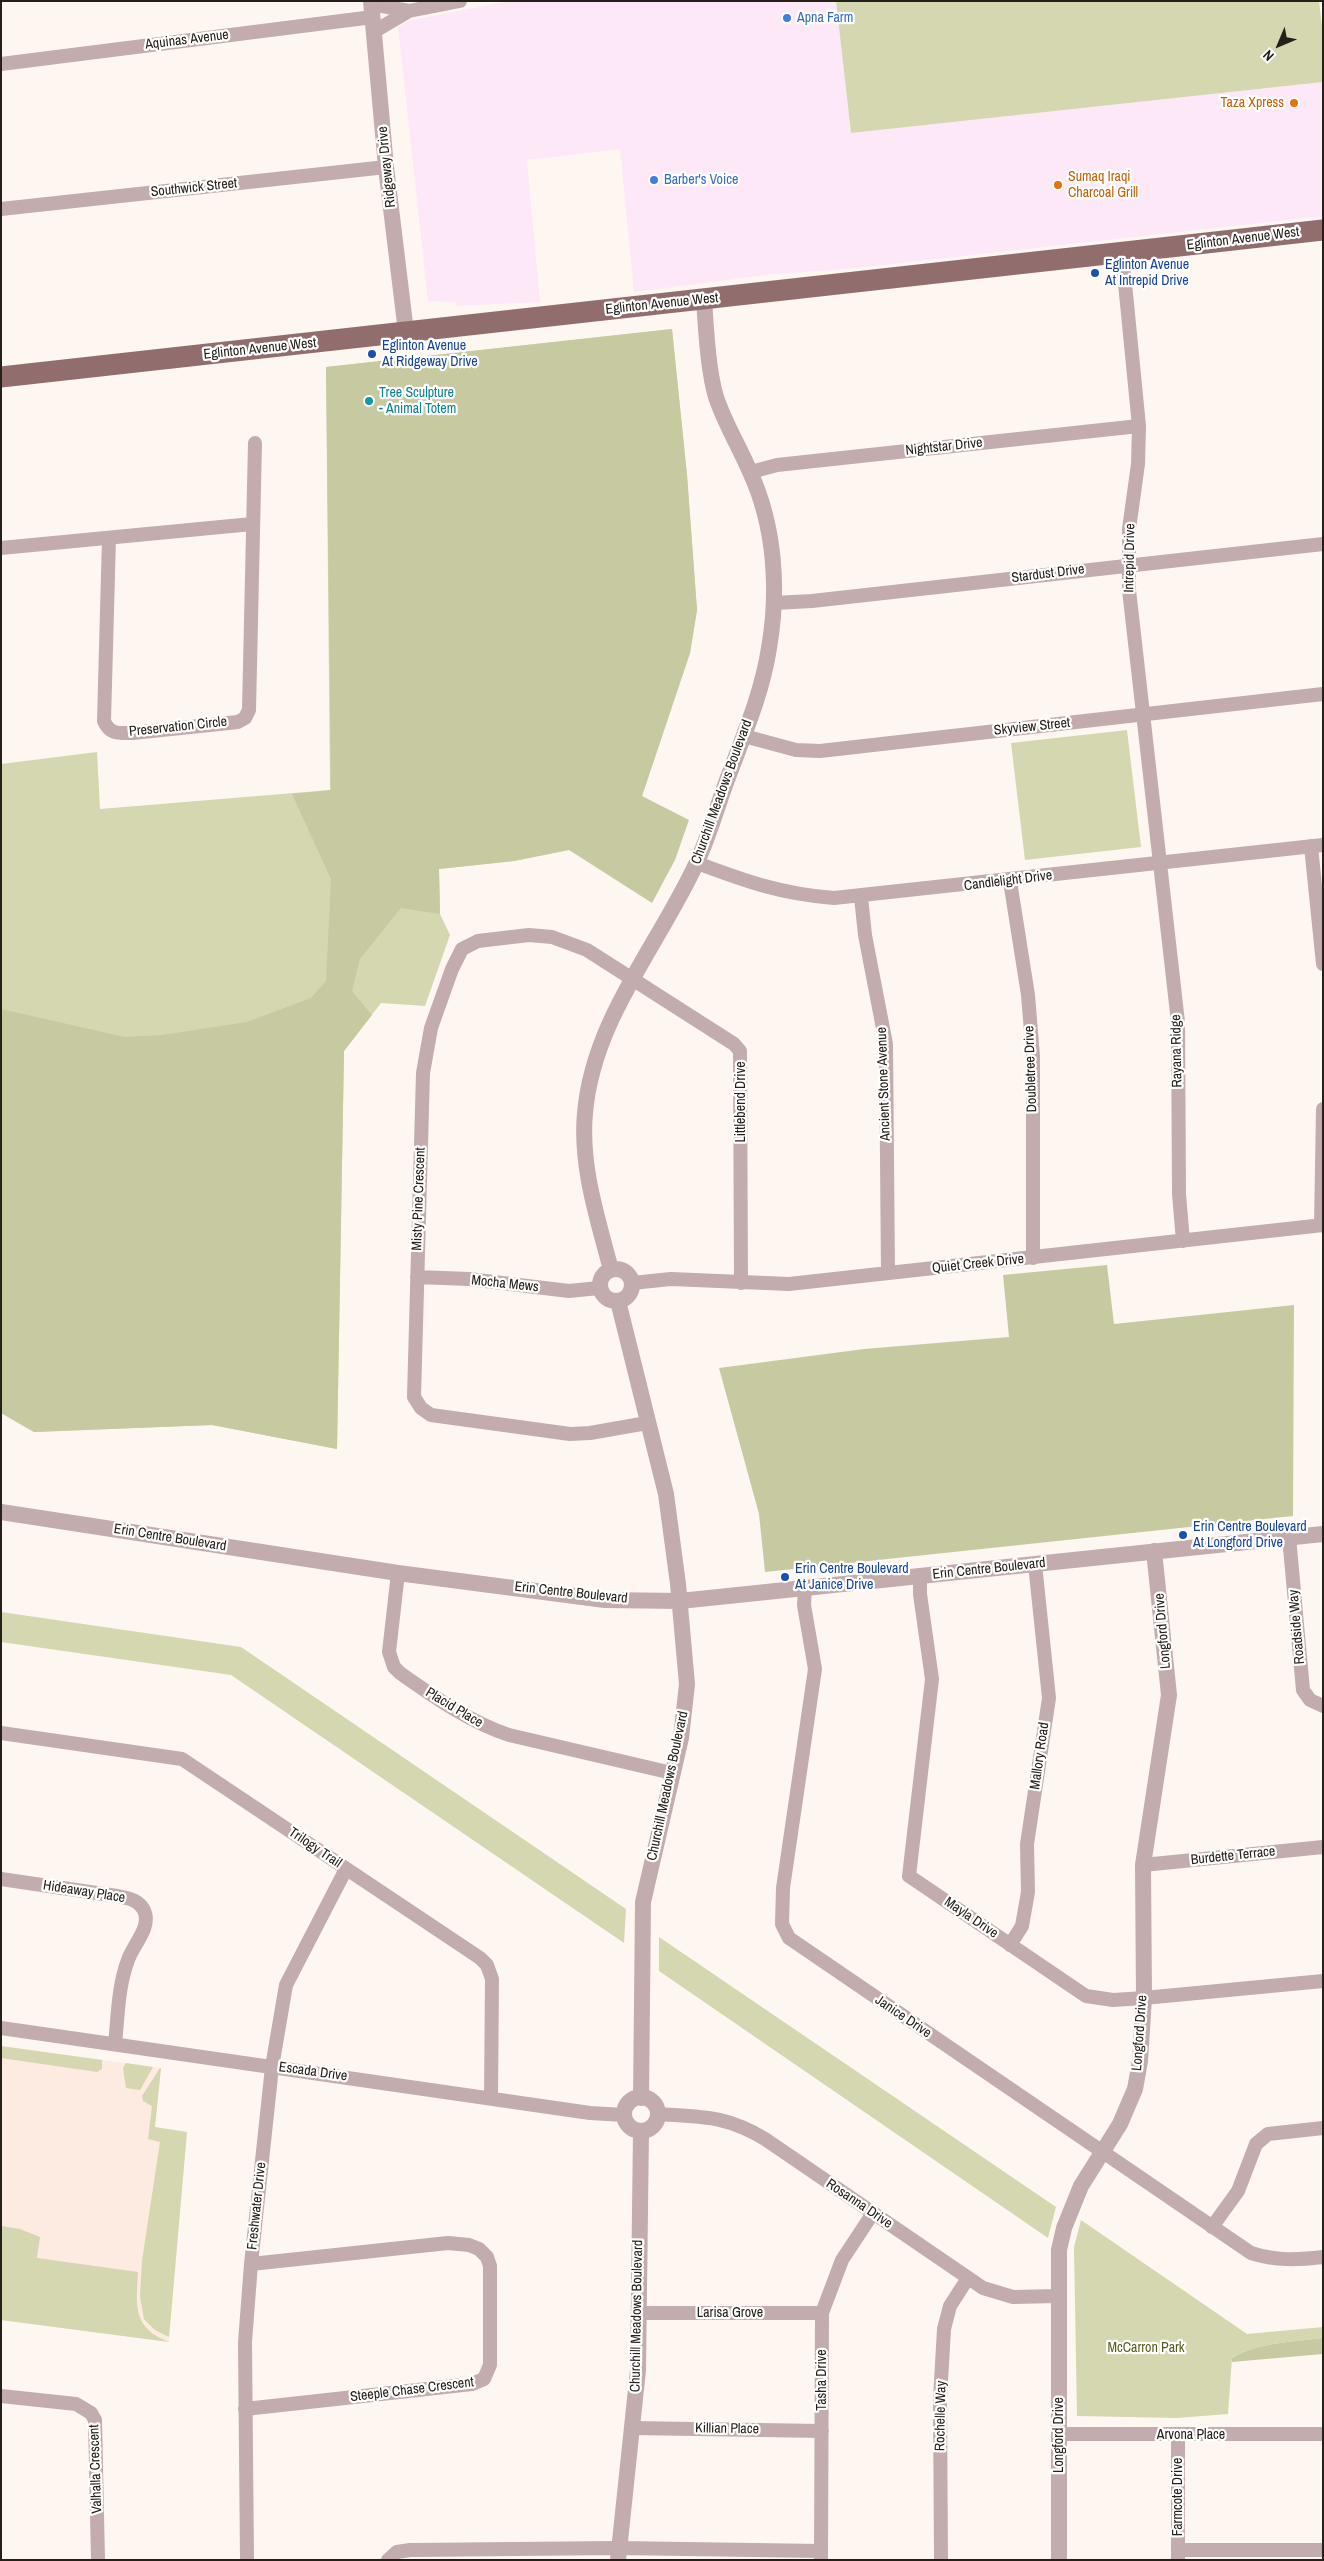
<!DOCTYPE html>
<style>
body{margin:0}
#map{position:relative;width:1324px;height:2561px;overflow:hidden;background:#fef7f1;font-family:"Archivo Narrow",sans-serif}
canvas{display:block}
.frame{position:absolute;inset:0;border:2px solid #26201a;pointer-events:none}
.north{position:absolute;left:1254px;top:20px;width:50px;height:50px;-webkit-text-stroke:4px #fff;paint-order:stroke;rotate:225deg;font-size:14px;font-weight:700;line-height:20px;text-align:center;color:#26201a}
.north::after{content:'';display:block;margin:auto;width:18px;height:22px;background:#26201a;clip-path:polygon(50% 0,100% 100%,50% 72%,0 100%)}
</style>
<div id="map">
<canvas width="1324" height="2561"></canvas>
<div class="frame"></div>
<div class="north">N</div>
</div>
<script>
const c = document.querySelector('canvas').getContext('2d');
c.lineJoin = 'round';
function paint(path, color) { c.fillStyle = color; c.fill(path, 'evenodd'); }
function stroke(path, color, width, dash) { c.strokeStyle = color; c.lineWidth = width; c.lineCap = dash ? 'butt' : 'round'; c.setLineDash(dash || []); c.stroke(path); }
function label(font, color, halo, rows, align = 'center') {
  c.font = font + ' "Archivo Narrow",sans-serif'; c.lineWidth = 4.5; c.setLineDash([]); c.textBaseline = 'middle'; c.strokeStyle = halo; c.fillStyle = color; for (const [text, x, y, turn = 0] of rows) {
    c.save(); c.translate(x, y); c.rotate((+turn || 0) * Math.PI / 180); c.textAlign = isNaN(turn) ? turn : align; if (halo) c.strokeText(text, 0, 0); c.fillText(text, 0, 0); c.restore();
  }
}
paint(new Path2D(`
 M510,1H836L851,133L1323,82V216L857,268L775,274L634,292L620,149L527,160L540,302L456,306V302L428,301L398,27L411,20Z`), '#fde8f7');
paint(new Path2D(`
 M1,2046L161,2068L155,2127L187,2132L169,2342L1,2320Z`), '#fdeae1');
paint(new Path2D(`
 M836,1H1319L1323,34V82L851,133Z
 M672,329L687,475L697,610L690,653L642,796L672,829L514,861L439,869L440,914L450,935L425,1006L381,1003L344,1051L337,1449L212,1425L34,1432L1,1413V764L97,752L100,809L330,790L326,367Z
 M1127,730L1141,847L1025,860L1011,743Z
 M1,1612L241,1647L626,1909L624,1943L231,1675L1,1642Z
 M659,1937L1056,2207L1048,2238L659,1971Z
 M1,2046L102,2060V2069L97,2072L1,2058Z
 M126,2063L153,2067L140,2090L126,2088L123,2068Z
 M160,2068H161L155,2127L187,2132L169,2337L155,2330L144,2319L140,2297L142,2261L160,2142L148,2139L152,2106L143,2101L142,2096Z
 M1081,2220L1247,2334L1323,2327V2338C1293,2342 1259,2342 1232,2358L1228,2414L1177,2418L1077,2416L1074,2247Z
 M1,2226L20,2229L40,2237L37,2258L138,2272C136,2305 132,2328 169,2342L1,2320Z`), '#d4d7b0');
paint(new Path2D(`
 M672,329L687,475L697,610L690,653L642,796L689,820L675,860L652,903L569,850L514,861L439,869L440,914L401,908L360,959L352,991L372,1015L344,1051L337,1449L212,1425L34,1432L1,1413V1009L125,1037L162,1035L247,1022L311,998L326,981L331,879L292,794L331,790L326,367Z
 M1107,1265L1114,1324L1294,1305L1293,1516L765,1572L759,1514L719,1368L864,1349L1009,1337L1003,1275Z
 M1323,2338V2354L1232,2362V2358C1259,2342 1293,2342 1323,2338Z`), '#c7caa1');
stroke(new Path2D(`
 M372,4L409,11
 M375,31L409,11L460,1
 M1,64L373,17
 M1,209L386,167
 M1122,253L1139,426L1138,464L1129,529V590L1178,1022L1179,1194L1183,1241
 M751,472L777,465L1139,426
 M109,538L104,721C110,735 119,733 133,733L238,722L245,718L249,710L255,443
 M1,548L252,524
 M774,603L812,601L1323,544
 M744,736L796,750L820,751L1323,694
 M1311,846L1323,964
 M697,863C745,881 781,894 834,898L1323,845
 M1010,881L1028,995L1033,1056V1258
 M861,897L865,935L886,1044L888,1273
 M1321,1225L1323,1109
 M417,1277L469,1279L569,1291L599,1288
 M632,1283L671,1279L789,1284L1323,1225
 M647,1423L590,1433L570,1434L431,1415L421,1408L414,1397L423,1073L431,1028L452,969L462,949L478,941L529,935L552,937L587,950L734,1044L740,1051L741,1283
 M1289,1537L1303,1690L1310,1700L1323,1706
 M398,1573L389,1652L394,1667L400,1673C436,1698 468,1721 509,1735L672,1773
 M920,1576V1594L932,1679L909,1876L1086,1996L1113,2000L1144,1998L1323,1981
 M805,1588L804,1605L815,1669L783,1888L782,1924L789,1938L1251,2253C1276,2261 1297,2260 1323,2257
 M1,1733L182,1759L480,1958L487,1965L492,1979L491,2098
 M1143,1865L1323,1847
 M1,1879L117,1896C128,1898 141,1900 145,1913C150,1929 133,1945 128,1960C118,1986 118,2016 115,2044
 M1010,1945L1022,1926L1028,1892L1027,1844L1049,1698L1035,1564
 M1,2028L590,2113L624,2115
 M658,2114C702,2117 725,2115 765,2139L983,2288L1013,2297L1058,2296
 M1212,2227L1238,2191L1256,2144L1268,2134L1323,2128
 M639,2313H822
 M1,2396L76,2404L91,2413L95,2420L98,2560
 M245,2409L472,2384L484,2379L490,2365V2266L487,2257L479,2249L469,2245L448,2243L251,2264
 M632,2428L822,2431
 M1059,2434H1323
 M1178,2435V2560
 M1179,2550H1323
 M821,2559L822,2313L842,2260L873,2213
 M247,2560L245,2342L251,2264L272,2067L286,1985L346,1869
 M388,2560L397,2552L410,2550L618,2548L821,2551
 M941,2560L940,2399L944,2329L950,2306L968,2278`), '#c2acad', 14);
stroke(new Path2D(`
 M371,1L386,167L406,332
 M600 1285a16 16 0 1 1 32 0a16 16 0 1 1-32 0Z
 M611,1270C598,1219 580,1167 585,1113C593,1019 659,945 697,862C709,836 717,807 727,780C743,737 762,694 769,648C779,590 775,526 750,472C739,446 725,424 716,397C708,371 706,328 704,300
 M618,1301L666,1494L678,1584L687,1684L681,1738L643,1902L641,2098
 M1,1512L398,1573L605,1600L680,1601L1323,1534
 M624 2114a17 17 0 1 1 34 0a17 17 0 1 1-34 0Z
 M618,2560L638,2370L641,2131
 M1059,2560V2250L1064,2228L1081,2186L1120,2124L1135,2089L1140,2061L1144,1998L1143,1865L1169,1695L1154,1551`), '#c2acad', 16);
stroke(new Path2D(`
 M1,377L1323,230`), '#926d6e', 21);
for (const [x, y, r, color] of [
 [787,18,5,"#3f7fe0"],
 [1294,103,5,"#e8710a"],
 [654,180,5,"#3f7fe0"],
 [1058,185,5,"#e8710a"],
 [1095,273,5,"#1a4fb4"],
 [372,354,5,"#1a4fb4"],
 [369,401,5,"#0f9aa8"],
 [1183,1535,5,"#1a4fb4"],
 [785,1577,5,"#1a4fb4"]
]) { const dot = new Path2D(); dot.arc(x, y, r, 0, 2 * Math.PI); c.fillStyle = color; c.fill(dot); stroke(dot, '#fff', 2); }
label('14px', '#366cbe', '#fff', [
 ["Apna Farm",797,18],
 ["Barber's Voice",664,180]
], 'left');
label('14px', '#26201a', '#fff', [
 ["Aquinas Avenue",187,40,-7],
 ["Ridgeway Drive",387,167,-96],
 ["Southwick Street",194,188,-6],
 ["Eglinton Avenue West",1243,239,-7],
 ["Eglinton Avenue West",662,304,-6],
 ["Eglinton Avenue West",260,349,-6],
 ["Nightstar Drive",944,447,-6],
 ["Intrepid Drive",1130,558,-89],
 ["Stardust Drive",1048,574,-7],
 ["Preservation Circle",178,727,-6],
 ["Skyview Street",1032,727,-6],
 ["Churchill Meadows Boulevard",722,792,-70],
 ["Candlelight Drive",1008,881,-7],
 ["Rayana Ridge",1177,1051,-91],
 ["Doubletree Drive",1031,1069,-92],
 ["Ancient Stone Avenue",884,1084,-92],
 ["Littlebend Drive",741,1102,-90],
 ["Misty Pine Crescent",419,1199,-88],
 ["Quiet Creek Drive",978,1264,-6],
 ["Mocha Mews",505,1284,6],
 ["Erin Centre Boulevard",170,1538,9],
 ["Erin Centre Boulevard",989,1569,-6],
 ["Erin Centre Boulevard",571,1593,6],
 ["Roadside Way",1297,1627,-95],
 ["Longford Drive",1163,1631,-95],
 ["Placid Place",454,1708,31],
 ["Mallory Road",1040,1756,-82],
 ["Churchill Meadows Boulevard",668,1786,-78],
 ["Trilogy Trail",315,1848,34],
 ["Burdette Terrace",1233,1856,-6],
 ["Hideaway Place",84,1892,9],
 ["Mayla Drive",971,1918,34],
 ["Janice Drive",903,2017,34],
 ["Longford Drive",1140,2033,-86],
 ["Escada Drive",313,2072,8],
 ["Rosanna Drive",859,2204,34],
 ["Freshwater Drive",257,2206,-84],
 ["Larisa Grove",730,2313],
 ["Churchill Meadows Boulevard",637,2316,-89],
 ["Tasha Drive",822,2380,-90],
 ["Steeple Chase Crescent",412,2390,-7],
 ["Rochelle Way",941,2416,-89],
 ["Killian Place",727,2429,1],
 ["Longford Drive",1059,2435,-90],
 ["Arvona Place",1191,2435],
 ["Valhalla Crescent",96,2469,-92],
 ["Farmcote Drive",1178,2497,-90]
]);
label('14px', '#c56008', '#fff', [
 ["Taza Xpress",1284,103],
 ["Sumaq Iraqi",1068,177,"left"],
 ["Charcoal Grill",1068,193,"left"]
], 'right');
label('14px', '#164399', '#fff', [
 ["Eglinton Avenue",1105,265],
 ["At Intrepid Drive",1105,281],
 ["Eglinton Avenue",382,346],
 ["At Ridgeway Drive",382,362],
 ["Erin Centre Boulevard",1193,1527],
 ["At Longford Drive",1193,1543],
 ["Erin Centre Boulevard",795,1569],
 ["At Janice Drive",795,1585]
], 'left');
label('14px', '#0d838f', '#fff', [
 ["Tree Sculpture",379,393],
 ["- Animal Totem",379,409]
], 'left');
label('14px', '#595b1b', '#fff', [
 ["McCarron Park",1146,2348]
]);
</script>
